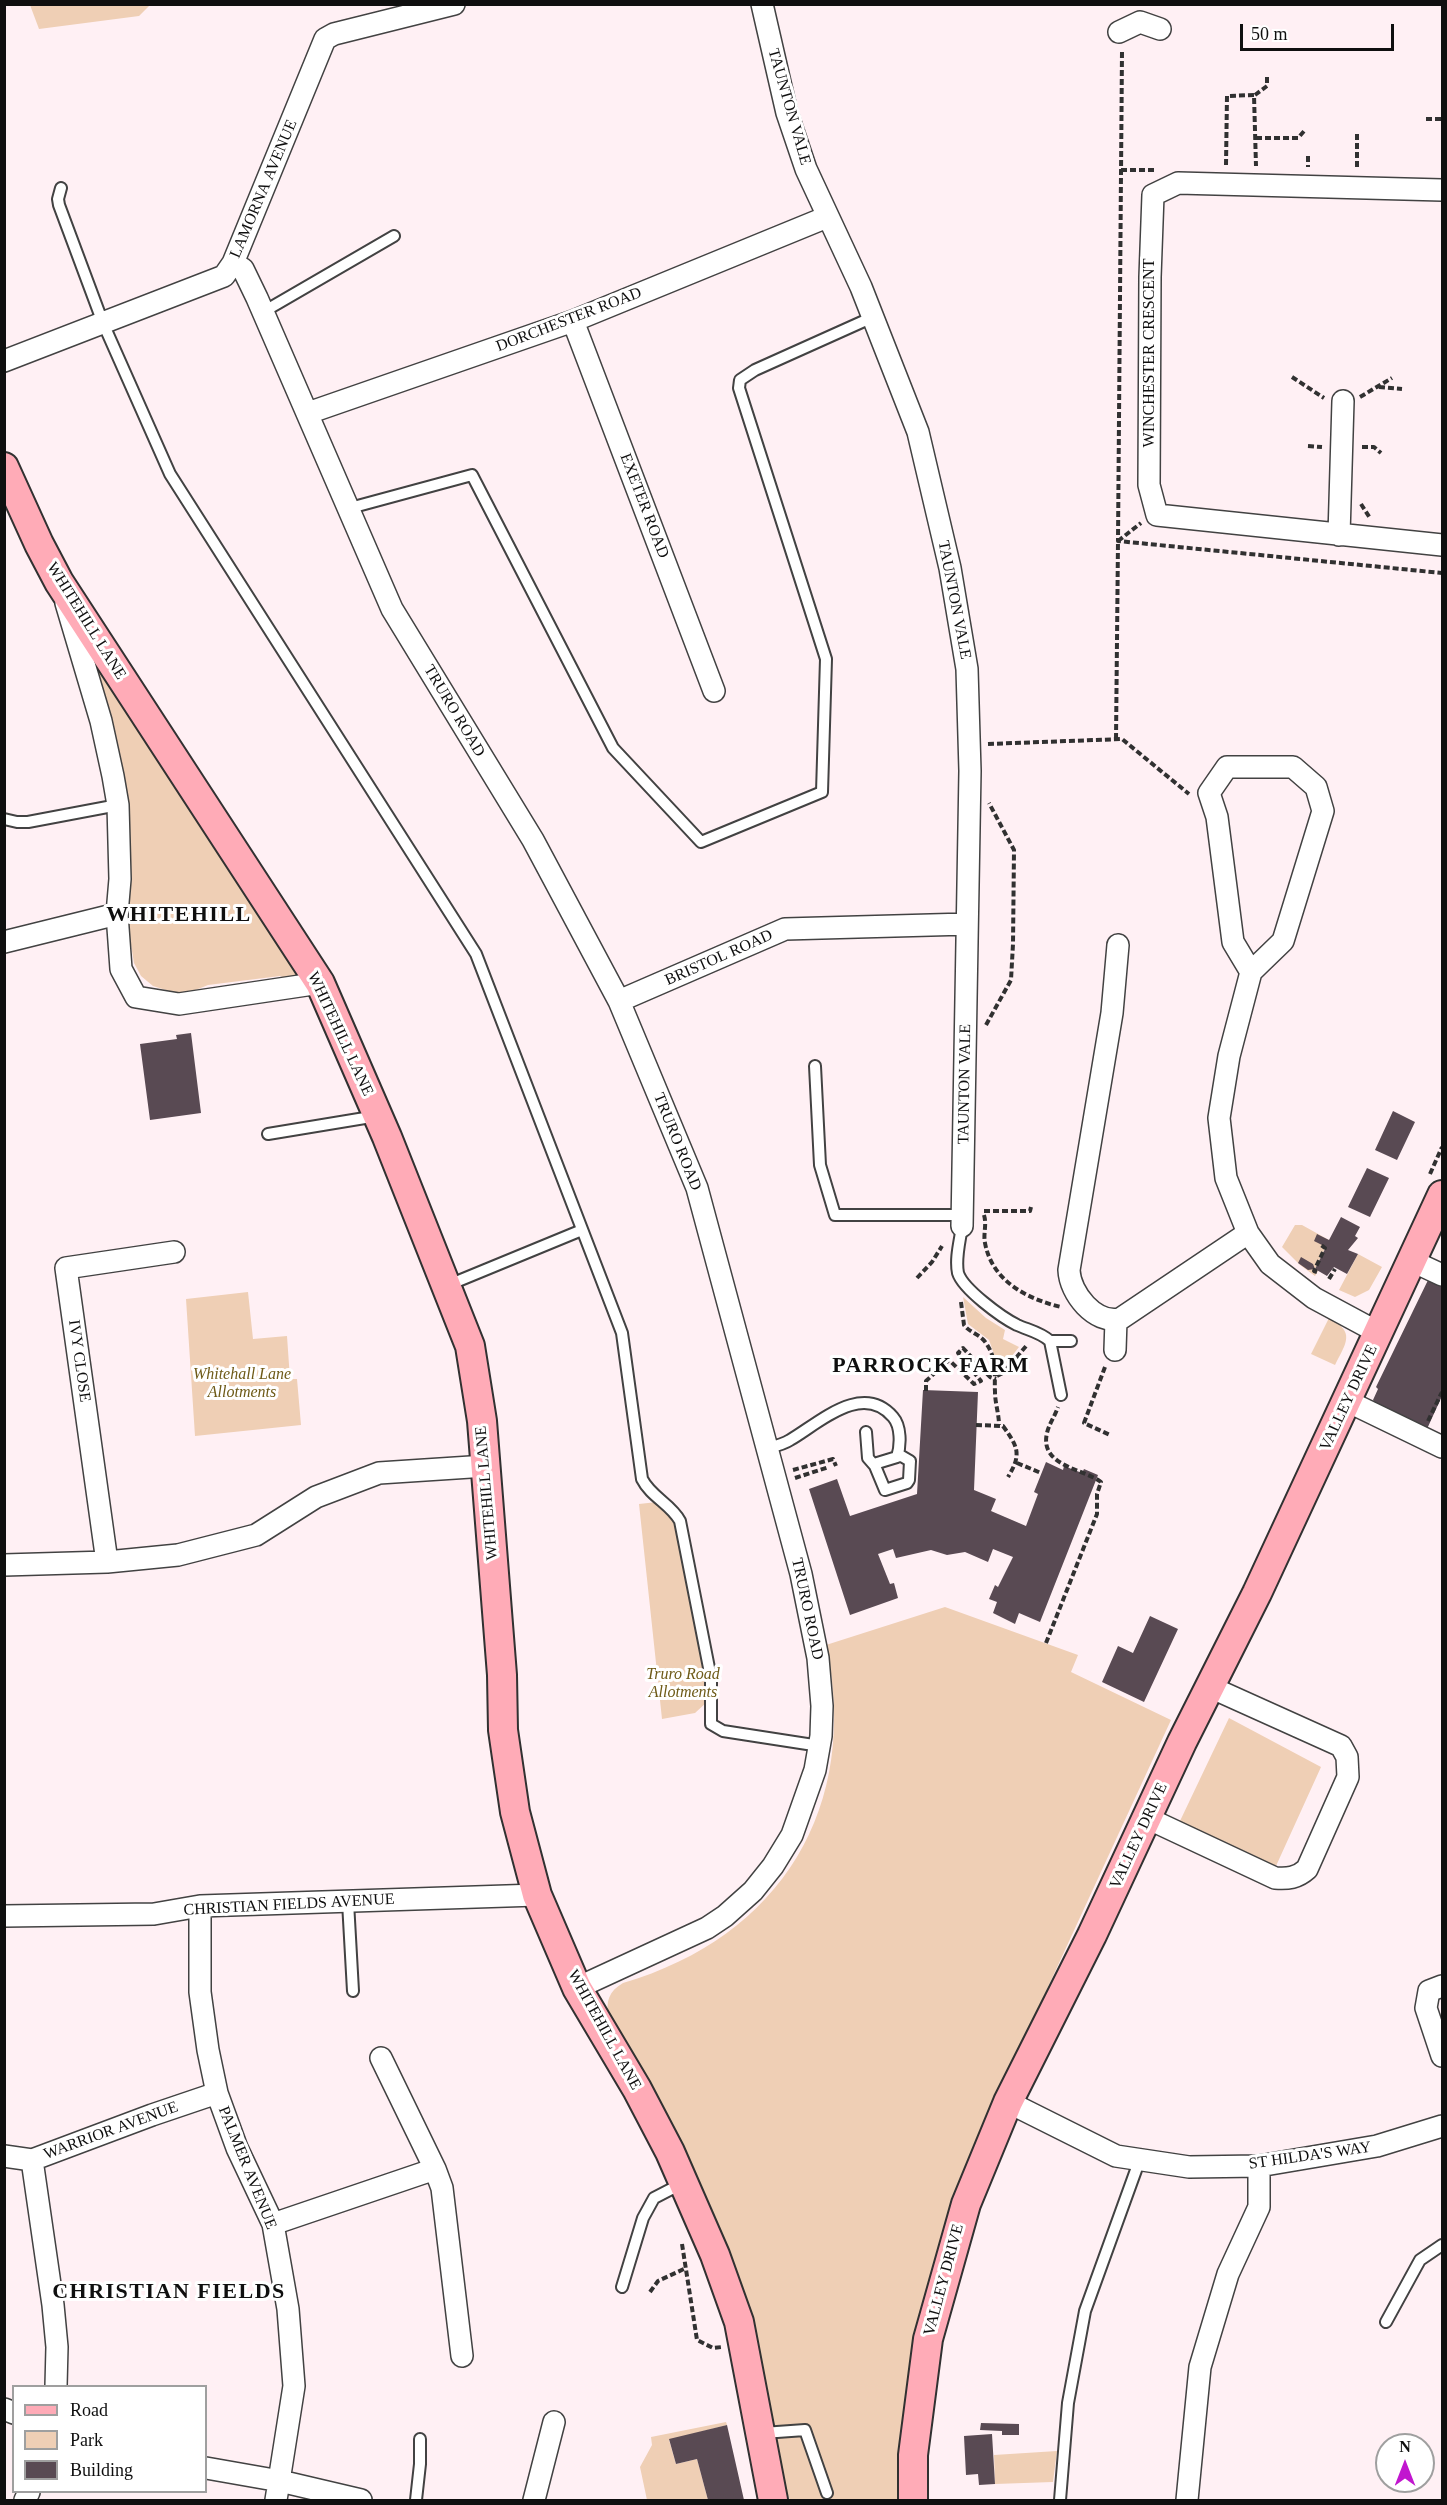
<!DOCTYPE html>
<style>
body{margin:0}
#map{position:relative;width:1447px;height:2505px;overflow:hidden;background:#fff0f4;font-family:Georgia,serif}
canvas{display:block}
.frame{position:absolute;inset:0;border:6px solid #0f0f0f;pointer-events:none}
.legend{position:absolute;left:12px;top:2385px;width:195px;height:108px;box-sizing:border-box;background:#fff;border:2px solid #9f9f9f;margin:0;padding:8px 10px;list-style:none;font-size:18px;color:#0f0f0f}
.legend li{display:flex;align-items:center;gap:12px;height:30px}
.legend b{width:30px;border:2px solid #9f9f9f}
.north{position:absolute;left:1375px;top:2433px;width:60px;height:60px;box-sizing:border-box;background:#fff;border:2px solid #9f9f9f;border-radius:50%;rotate:0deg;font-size:16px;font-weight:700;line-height:24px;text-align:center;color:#0f0f0f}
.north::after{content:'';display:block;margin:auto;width:21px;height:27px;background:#c116cf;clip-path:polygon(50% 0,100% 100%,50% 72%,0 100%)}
.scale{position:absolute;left:1240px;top:24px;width:154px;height:27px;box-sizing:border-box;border:3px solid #0f0f0f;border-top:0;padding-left:8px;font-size:18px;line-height:21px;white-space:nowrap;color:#0f0f0f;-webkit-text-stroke:4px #fff;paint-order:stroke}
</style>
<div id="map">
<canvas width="1447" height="2505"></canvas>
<div class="frame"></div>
<ul class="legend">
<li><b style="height:8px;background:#ffabb7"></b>Road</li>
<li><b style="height:16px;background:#efcfb5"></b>Park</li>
<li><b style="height:16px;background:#594a53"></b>Building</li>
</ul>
<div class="north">N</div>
<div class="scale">50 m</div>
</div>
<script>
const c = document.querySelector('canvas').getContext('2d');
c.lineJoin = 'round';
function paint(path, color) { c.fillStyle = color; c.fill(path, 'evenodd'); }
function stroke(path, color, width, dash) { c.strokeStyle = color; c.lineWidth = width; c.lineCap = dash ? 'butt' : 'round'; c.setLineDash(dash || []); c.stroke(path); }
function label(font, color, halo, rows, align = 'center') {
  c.font = font + ' Georgia,serif'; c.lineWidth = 6; c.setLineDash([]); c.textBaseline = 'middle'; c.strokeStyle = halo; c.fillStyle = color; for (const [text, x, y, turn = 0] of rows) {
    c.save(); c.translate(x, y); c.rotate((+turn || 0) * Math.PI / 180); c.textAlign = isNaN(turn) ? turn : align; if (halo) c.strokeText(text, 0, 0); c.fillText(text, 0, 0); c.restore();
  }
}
paint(new Path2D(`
 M30,5V4L150,5L139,16L39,29Z
 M98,662L298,974L292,981L280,976L208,985L188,993H175L153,986L141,976L134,963L125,909L130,887L125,793L118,745L92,663Z
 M1295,1225H1302L1329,1240L1315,1269L1318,1271L1315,1276L1300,1265L1282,1247Z
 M1358,1254L1382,1267L1369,1290L1355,1297L1339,1290Z
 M248,1292L253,1339L287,1336L290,1379H297L301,1425L195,1436L186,1299Z
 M963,1297L986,1318L1005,1330L1003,1339L1019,1347L1000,1371L989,1340L968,1324Z
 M1329,1318C1356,1332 1346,1343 1335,1365L1311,1354Z
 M657,1502L675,1517L708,1682L707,1702L695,1713L662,1719L639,1504Z
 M945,1607L1078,1655L1071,1672L1171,1720L1006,2078L956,2199L925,2293L906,2401L900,2500H790L780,2477L722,2239L685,2150L663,2107L609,2017C605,2002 609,1991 623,1983C781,1937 861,1806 826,1645Z
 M1229,1718L1321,1767L1276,1866L1180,1821Z
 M726,2422L727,2425L669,2440L676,2464L697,2459L708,2500H647L640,2467L652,2445L651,2437Z
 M1057,2451L1053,2482L995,2484L994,2455Z`), '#efcfb5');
paint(new Path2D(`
 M191,1033L201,1113L150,1120L140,1044L177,1039L176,1035Z
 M1393,1111L1415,1122L1397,1160L1375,1150Z
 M1367,1168L1389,1178L1370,1217L1348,1207Z
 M1341,1217L1360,1227L1355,1236L1358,1238L1348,1250L1358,1254L1347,1274L1334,1267L1327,1276L1315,1269L1308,1270L1298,1263L1301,1257L1313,1264L1315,1269L1326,1247L1314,1241L1317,1234L1329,1240Z
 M1430,1276L1442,1282V1396L1427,1429L1376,1405L1373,1400L1378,1389L1376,1387Z
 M923,1390L978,1392L974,1490L996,1499L991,1511L1026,1526L1038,1494L1034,1492L1046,1462L1063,1470L1064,1466L1082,1473L1084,1469L1098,1475L1040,1622L1019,1613L1015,1624L993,1613L997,1602L989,1599L995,1585L998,1587L1013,1557L993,1549L988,1562L965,1552L947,1555L931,1550L896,1558L893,1549L878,1554L890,1584L894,1583L898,1598L850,1615L809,1489L837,1479L850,1516L917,1494Z
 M1150,1616L1178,1629L1144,1702L1102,1682L1118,1646L1133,1653Z
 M981,2423L1019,2424V2435H1002V2431L980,2430Z
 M727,2425L744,2500H708L697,2459L676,2464L669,2439Z
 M992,2434L995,2484L979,2485L978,2474L966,2475L964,2436Z`), '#594a53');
const lane = new Path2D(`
 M61,188L58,199L59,205L103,323L170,474L476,954L622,1333L642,1479C651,1497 671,1504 680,1521L711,1678V1724L723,1731L820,1746
 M263,312L394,236
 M350,508L472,475L613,748L701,842L822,792L826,659L739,388L740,380L755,370L873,317
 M4,819L17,822H28L118,805
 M815,1066L820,1165L835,1215H964
 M268,1134L377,1116
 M962,1226C960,1241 955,1258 958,1273C963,1289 1001,1317 1017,1325C1028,1330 1040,1332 1050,1341L1061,1395
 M446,1286L582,1230
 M1050,1341H1071
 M866,1432L868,1458L875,1466L885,1490L907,1483L909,1480L910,1461L898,1454
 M768,1448C776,1446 784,1444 790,1440C818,1424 862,1381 893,1417C901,1426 901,1445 897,1457L874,1464
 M348,1902L353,1991
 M622,2287L643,2218L654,2198L683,2183
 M1386,2322L1420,2260L1442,2245
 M763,2433L805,2430L827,2493
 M416,2500L420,2464V2439
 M1060,2500L1068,2403L1085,2311L1140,2159`);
const street = new Path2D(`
 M762,4L787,113L806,169L861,287L918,432L950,568L967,669L970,771L962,1226
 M1119,32L1140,22L1160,29
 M1442,190L1178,183L1153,195L1150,277L1149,485L1157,515L1442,545
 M233,263L243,269L257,298L392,609L533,840L619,1001L697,1188L801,1574L818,1658L822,1706L821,1736L815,1770L792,1835L773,1866L753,1891L725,1916L707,1928L577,1988
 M573,321L714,691
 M4,361L224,276L233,263L325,39L334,34L454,4
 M308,413L573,321L827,217
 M1339,535L1343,401
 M66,603L101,721L113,776L118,805L120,879L117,914L121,969L136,997L179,1004L320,983
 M4,942L117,914
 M1118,945L1112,1013L1069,1270C1070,1294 1095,1324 1120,1319L1248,1233
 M1251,972L1283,941L1323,811L1316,787L1293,767H1227L1209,793L1217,817L1233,942L1251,972L1229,1056L1219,1118L1226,1178L1248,1233L1270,1264L1314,1298L1379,1333
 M619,1001L785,929L967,924
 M1412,1261L1442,1275
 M1115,1350L1116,1320
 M1347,1401L1442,1447
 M107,1562L66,1268L174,1252
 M4,1565L107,1562L178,1555L256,1535L316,1497L379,1473L486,1466
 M1147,1818L1275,1878C1288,1879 1297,1878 1307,1869L1348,1777L1347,1757L1341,1746L1210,1687
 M200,1906V1992L208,2050L217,2093L237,2148L273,2224L288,2309L294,2386L276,2500
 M4,1916L154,1914L200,1906L537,1895
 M1442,1986L1429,1991L1426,2008L1442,2056
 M381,2058L435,2169
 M1008,2102L1116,2156L1189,2167L1259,2166L1377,2146L1442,2126
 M4,2156L32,2160L152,2115L217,2093
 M32,2160L53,2305L57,2347L56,2386
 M273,2224L435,2169L442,2188L462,2356
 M4,2409L14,2413
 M206,2468L280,2481L361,2500
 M25,2500L29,2492
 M534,2500L554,2422
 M1187,2500L1200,2367L1228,2274L1259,2207V2166`);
const secondary = new Path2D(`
 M4,467L39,544L59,582L320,983L387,1137L470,1346L482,1421L502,1675L503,1730L515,1812L537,1895L577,1988L637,2089L670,2152L715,2255L739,2322L773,2500
 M913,2500V2455L928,2339L966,2204L1008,2102L1092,1935L1182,1742L1257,1593L1442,1195`);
stroke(lane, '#424242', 14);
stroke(street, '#424242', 24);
stroke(secondary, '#313131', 32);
stroke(new Path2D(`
 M1122,52L1118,541L1442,573
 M1255,95L1267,86V74
 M1426,119H1442
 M1357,134V169
 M1256,138H1298L1305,130
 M1308,156V167
 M1226,165L1227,96L1254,95L1256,166
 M1121,170H1157
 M1292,377L1324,398
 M1379,387L1402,389
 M1360,397L1392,378
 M1308,446L1322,447
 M1362,447H1374L1381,453
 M1361,504L1370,518
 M1116,739L1118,541L1141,523
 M988,744L1122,739L1189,794
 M986,1025L1011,980L1013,944L1014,850L989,803
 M1430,1174L1442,1147
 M984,1211H1030L1031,1207
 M984,1215C987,1225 983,1234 985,1243C992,1281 1027,1299 1061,1307
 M1317,1272L1314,1271L1325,1248L1321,1245
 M917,1278L932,1262L942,1246
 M1329,1279L1335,1269
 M961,1302L964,1325C970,1333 980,1334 986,1343C998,1361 994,1373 995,1392C995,1403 999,1414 999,1425
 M1105,1367L1084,1423L1110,1435
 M997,1376L1003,1373L1027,1345
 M926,1391V1381L949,1360L974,1384L981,1381L958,1353L963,1348L990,1377L996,1379
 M1428,1421L1442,1392
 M976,1425L1003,1426C1018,1447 1022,1454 1008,1477
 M1017,1463L1041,1473
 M793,1470L833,1459L836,1466
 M795,1478L829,1467
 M1046,1643L1097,1514V1494L1101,1482C1084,1469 1039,1466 1047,1433C1049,1424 1055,1416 1058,1407
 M682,2244L697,2340L713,2348L722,2347
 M650,2292L658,2281L686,2268`), '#313131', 4, [6, 3]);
stroke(lane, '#fff', 10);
stroke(street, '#fff', 21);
stroke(secondary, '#ffabb7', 28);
label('16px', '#0f0f0f', '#fff', [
 ["TAUNTON VALE",789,107,74],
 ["LAMORNA AVENUE",264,189,-67],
 ["DORCHESTER ROAD",569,320,-21],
 ["WINCHESTER CRESCENT",1150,353,-90],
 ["EXETER ROAD",644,506,69],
 ["TAUNTON VALE",954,600,79],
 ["WHITEHILL LANE",86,621,58],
 ["TRURO ROAD",454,711,59],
 ["BRISTOL ROAD",719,958,-24],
 ["WHITEHILL LANE",340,1034,65],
 ["TAUNTON VALE",965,1084,-89],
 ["TRURO ROAD",677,1142,68],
 ["IVY CLOSE",79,1361,82],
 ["VALLEY DRIVE",1349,1398,-65],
 ["WHITEHILL LANE",487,1493,-95],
 ["TRURO ROAD",807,1609,78],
 ["VALLEY DRIVE",1139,1836,-65],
 ["CHRISTIAN FIELDS AVENUE",289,1905,-3],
 ["WHITEHILL LANE",604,2030,61],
 ["WARRIOR AVENUE",111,2131,-20],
 ["ST HILDA'S WAY",1310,2156,-8],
 ["PALMER AVENUE",247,2168,68],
 ["VALLEY DRIVE",944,2280,-75]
]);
label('italic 16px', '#6e5a17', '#fff', [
 ["Whitehall Lane",242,1375],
 ["Allotments",242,1393],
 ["Truro Road",683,1675],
 ["Allotments",683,1693]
]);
c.letterSpacing = '1.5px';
label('bold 22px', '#0f0f0f', '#fff', [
 ["WHITEHILL",179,915],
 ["PARROCK FARM",931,1366],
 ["CHRISTIAN FIELDS",169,2292]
]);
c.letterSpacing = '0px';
</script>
